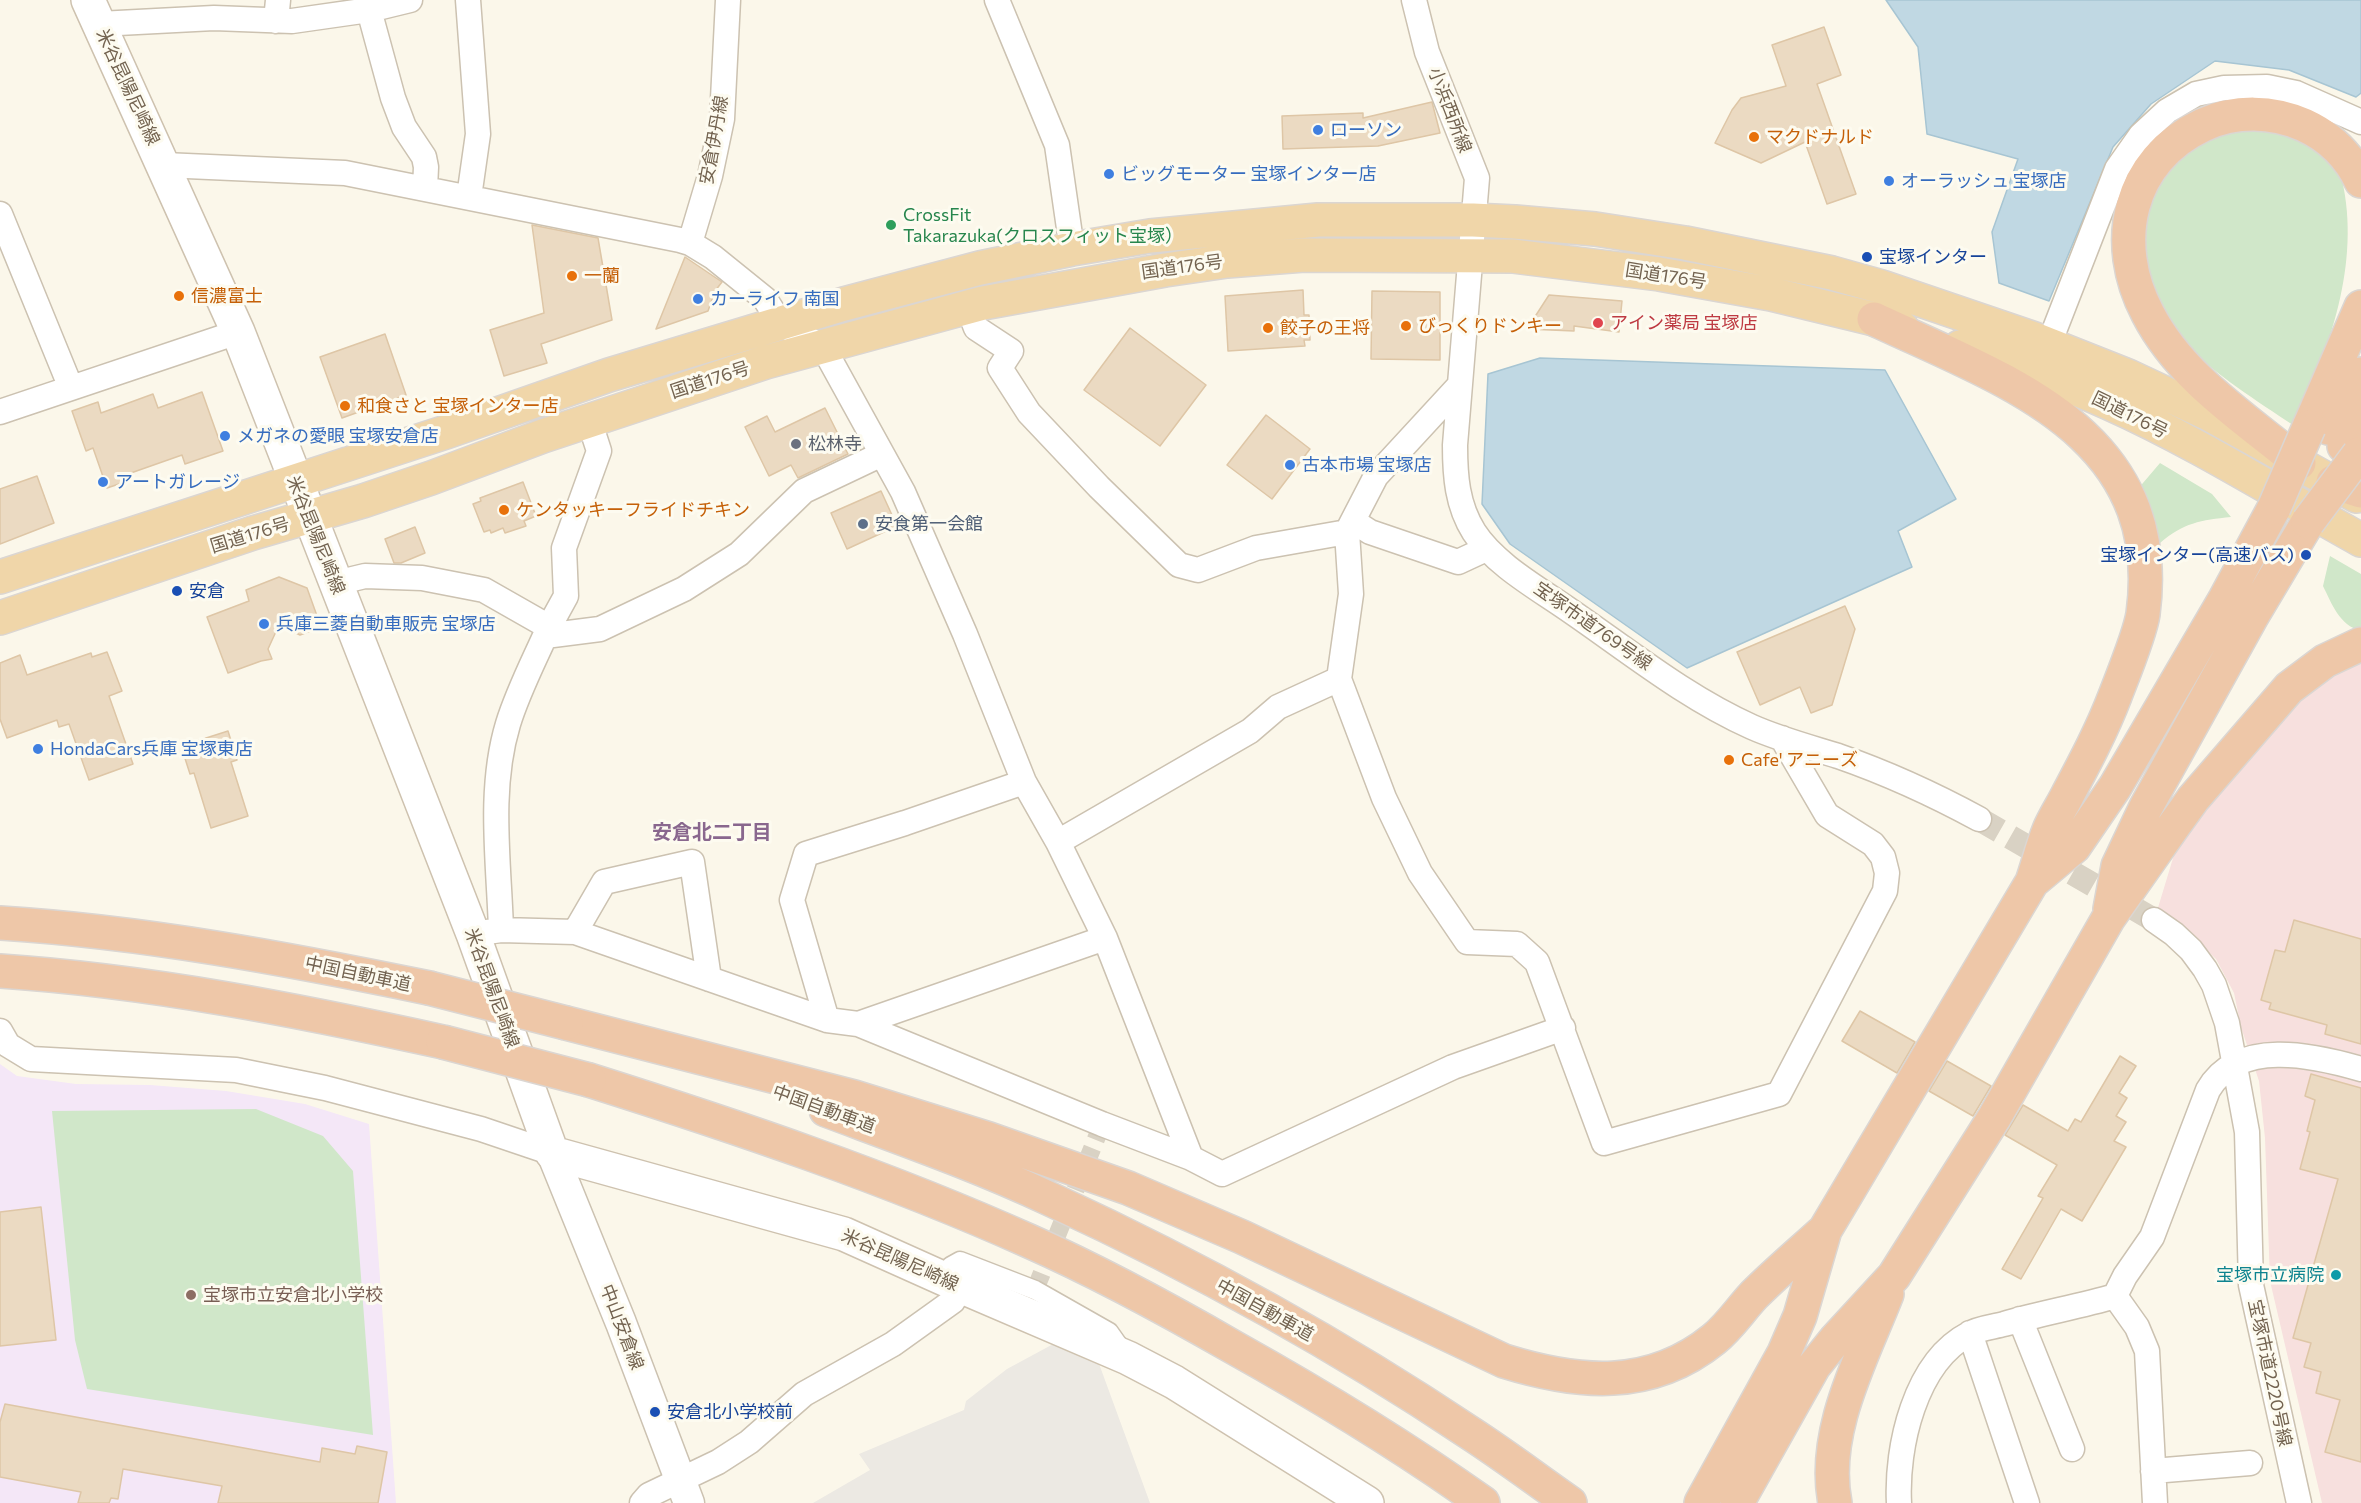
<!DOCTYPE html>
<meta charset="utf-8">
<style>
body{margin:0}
canvas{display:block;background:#fbf7ea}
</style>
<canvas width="2361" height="1503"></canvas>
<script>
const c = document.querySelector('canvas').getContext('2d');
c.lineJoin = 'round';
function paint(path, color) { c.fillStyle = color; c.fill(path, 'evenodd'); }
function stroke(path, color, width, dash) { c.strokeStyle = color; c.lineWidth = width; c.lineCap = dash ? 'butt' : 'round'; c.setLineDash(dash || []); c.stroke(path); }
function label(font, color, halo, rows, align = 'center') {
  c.font = font + ' Commissioner,"Noto Sans JP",sans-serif'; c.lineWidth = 6; c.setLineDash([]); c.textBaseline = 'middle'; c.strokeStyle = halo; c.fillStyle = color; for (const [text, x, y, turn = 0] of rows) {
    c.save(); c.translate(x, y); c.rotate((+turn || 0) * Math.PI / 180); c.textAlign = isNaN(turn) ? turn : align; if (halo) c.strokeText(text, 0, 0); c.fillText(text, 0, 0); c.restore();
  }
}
paint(new Path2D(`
 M1057,1342L1098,1361L1150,1503H813L870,1470L859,1454L964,1410L966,1401L1007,1369Z`), '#ece9e3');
paint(new Path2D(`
 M0,1064L17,1076L76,1084L150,1085L226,1091L305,1104L369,1124L396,1503H0Z`), '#f4e7f7');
paint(new Path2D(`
 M2361,659V1503H2322L2270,1281L2265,1138L2259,1081L2241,1027L2234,993L2216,959L2176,921L2157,911L2177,845L2261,736L2313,683Z`), '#f7e0de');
paint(new Path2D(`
 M2230,125C2245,127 2288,128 2298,134C2317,145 2331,162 2342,180C2361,262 2330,351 2293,425C2222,377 2126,323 2145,222C2147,209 2156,177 2165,167C2170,162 2178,158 2184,154C2199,145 2215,135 2230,125Z
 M2160,463L2212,494L2231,517C2201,520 2183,523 2160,543L2137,490Z
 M2330,556L2361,574V631C2339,625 2332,604 2323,586Z
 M256,1109L323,1136L353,1171L373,1435L87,1389L75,1340L52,1111Z`), '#d0e7c9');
const water = new Path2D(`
 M1886,0H2361V93L2356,97L2289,70L2215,61L2151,104L2113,147L2049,301L1999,283L1992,232L2018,159L1927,134L1918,47Z
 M1540,358L1885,370L1956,499L1898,531L1912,567L1687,668L1510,544L1482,504L1488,374Z`);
paint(water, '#c0d8e3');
stroke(water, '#a7c5d3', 1.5);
const building = new Path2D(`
 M1824,27L1841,75L1817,84L1856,194L1827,204L1805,142L1761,163L1715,143L1732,110L1741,98L1786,86L1772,45Z
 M1432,102L1440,133L1378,146L1283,149L1282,116L1363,113V118Z
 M532,225L598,238L612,320L541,344L547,363L504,376L490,330L544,313Z
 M685,257L722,282L715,291L708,311L656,329Z
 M1303,290L1304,315H1309L1310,340H1304L1305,346L1228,351L1225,296Z
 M1372,291L1440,292V360L1371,359Z
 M1549,295L1622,301L1619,332L1574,326V331L1527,329Z
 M1130,328L1206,385L1160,446L1084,390Z
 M385,334L406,395L342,418L320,357Z
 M202,392L223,451L185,464L182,455L128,474L131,480L107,488L93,448L86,451L72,411L98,402L101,413L153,394L158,408Z
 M825,408L848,454L798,478L791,465L769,476L745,427L767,416L775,432Z
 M1266,415L1310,449L1272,499L1227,465Z
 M37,476L54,523L0,544V489Z
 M523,482L536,516L524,521L526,526L505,533L503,528L491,533L490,530L484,532L473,504L481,501L480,498Z
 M881,491L897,526L847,549L831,513Z
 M415,527L425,553L401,563H394L385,539Z
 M279,577L307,588L321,627L300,635L279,625L268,649L272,659L261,661L228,673L207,617L249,601L246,590Z
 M1845,606L1855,629L1832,705L1811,713L1800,687L1760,705L1737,652Z
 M107,652L122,691L109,696L133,764L89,780L69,724L59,727L57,720L7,738L0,719V663L20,655L27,675L91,653L92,657Z
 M228,731L237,760L231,762L248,816L211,828L194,773L190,774L181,746Z
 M2294,920L2361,939V1044L2325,1034L2327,1025L2269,1009L2271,1003L2261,1000L2275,950L2285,952Z
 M1860,1011L1915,1042L1897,1073L1842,1041Z
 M2120,1056L2136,1066L2119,1093L2127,1098L2116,1116L2126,1122L2114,1141L2126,1147L2082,1221L2061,1209L2021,1279L2002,1269L2043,1198L2038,1196L2057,1165L2005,1135L2023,1105L2068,1131L2075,1119L2081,1122Z
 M1947,1061L1991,1086L1973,1116L1929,1091Z
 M2311,1074L2361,1088V1462L2325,1452L2340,1400L2316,1393L2321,1372L2304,1367L2311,1343L2293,1338L2338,1179L2300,1169L2310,1132L2307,1131L2315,1100L2305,1096Z
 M41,1207L56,1340L0,1346V1212Z
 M5,1404L320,1462L322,1448L355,1454L357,1446L387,1452L378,1503H218L222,1486L123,1469L118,1499L111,1498L109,1503H78L81,1492L0,1477V1422Z`);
paint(building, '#ebdac2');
stroke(building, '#dec6a6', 1.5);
stroke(new Path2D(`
 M1035,1290L1102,1124`), '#d9d2c4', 18, [18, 9]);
stroke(new Path2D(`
 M1979,819L2154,920`), '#d9d2c4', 24, [24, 12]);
const pedestrian = new Path2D(`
 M944,1279L951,1266L960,1261L1035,1290L1109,1332L1121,1349`);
const minor = new Path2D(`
 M468,0L478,134L469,197
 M997,0L1057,145L1072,249
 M1414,0L1427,52L1477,178L1455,445C1455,476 1457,505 1474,532C1495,565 1541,590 1572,612C1630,652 1687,698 1752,727C1779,739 1809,747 1838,756C1887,773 1933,794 1979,819
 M369,10L393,98L404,127L424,157L426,167L425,189
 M276,21L278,0
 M99,24L214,18L292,21L369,10L410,0
 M164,165L345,173L680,240L690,243L713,257L765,299L781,324L823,347L903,492L965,634L1024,782L1058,842L1105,938L1191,1158
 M0,214L71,388
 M690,243L710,176L722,119L728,0
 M968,307L976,328L1011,351L1000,368L1029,413L1099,487L1179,565L1198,570L1256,548L1347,532
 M2049,344L2117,169L2141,135L2167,111L2196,94L2224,88L2267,87L2296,93L2361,122
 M1459,386L1376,476L1347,532L1351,594L1339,679L1384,798L1420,873L1467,942L1517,944L1537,962L1604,1143L1779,1094L1885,891L1887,873L1883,857L1873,844L1827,815L1782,738
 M0,412L238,332
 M1353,521L1370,532L1458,562L1486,549
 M336,583L365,576L422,578L484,590L549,627C535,659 518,691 508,724C488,790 499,863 501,930
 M549,627L566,596L564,548L599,451L589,420
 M545,636L600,629L684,589L739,554L804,491L882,454
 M1058,842L1250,731L1278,707L1339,679
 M2154,920L2174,934L2191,950L2205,969L2214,985L2227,1023L2247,1132L2251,1285L2299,1503
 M575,932L604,882L692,862L709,979
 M473,934L501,930L575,932L827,1020L858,1024L1102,1124L1191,1158L1222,1174L1453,1067L1563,1028
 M827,1020L792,900L806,854L905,823L1024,782
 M858,1024L1105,938
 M0,1031L8,1045L31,1059L236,1070L325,1088L481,1129L552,1153
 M2115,1296L2125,1276L2152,1237L2208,1090C2238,1038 2313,1055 2361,1069
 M2115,1296L2137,1327L2147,1351L2155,1503
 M2020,1319L2072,1449
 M1970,1333L2027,1503
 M2153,1471L2250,1463
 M642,1503L649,1495L718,1462L749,1442L804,1394L893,1344L953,1301L960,1286
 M1899,1503C1896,1447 1915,1362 1969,1334C1979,1328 1993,1327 2004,1324C2041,1313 2078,1307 2115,1296`);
const tertiary = new Path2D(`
 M552,1153L621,1323L689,1503`);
const secondary = new Path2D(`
 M88,0L238,332L473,934L552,1153L844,1234L960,1286L1128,1358L1174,1382L1367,1503`);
const trunk = new Path2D(`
 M1960,347C2010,364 2060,381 2109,403C2196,442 2278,494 2361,540
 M0,577L446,432L609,375L844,304L980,268L1072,249L1150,236L1318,220H1473L1515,222L1595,229L1685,243L1832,273L1882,287L2032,338L2128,376L2209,414L2357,496
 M0,618L253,533L363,501L431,478L543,436L766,362L983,303L1165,270L1227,261L1304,255L1512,256L1659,274L1771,294L1874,319L1902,328`);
const motorway = new Path2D(`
 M2309,427L2361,307
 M2328,428L2361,374
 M2344,446L2361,420
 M2299,463C2245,418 2181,378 2148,314C2110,243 2128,160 2203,125C2236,110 2272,111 2304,125C2330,137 2349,156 2361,181
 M2333,482L2361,491
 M2032,882L2074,847L2115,787L2225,599L2274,508
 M2110,909L2118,866L2146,807L2252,616L2308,522
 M0,923C144,932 288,959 429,988
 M0,971C149,981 297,1010 443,1042
 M566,1023L854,1097L989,1139L1128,1188L1242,1237L1504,1361C1578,1384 1650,1391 1714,1339C1730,1326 1740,1310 1754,1295C1777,1272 1802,1251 1825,1230
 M589,1080C738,1127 886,1177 1029,1241C1099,1272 1167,1309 1233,1347C1319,1395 1403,1446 1483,1503
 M826,1110C901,1138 978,1165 1050,1199C1195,1266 1337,1344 1470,1433C1504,1455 1537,1480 1570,1503
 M1701,1503L1784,1353L1800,1316L1825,1230L2032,882C2038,865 2042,847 2049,830C2054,818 2062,806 2068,794C2085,762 2102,730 2115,696C2123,675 2140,634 2143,614C2167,433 2008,382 1874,319
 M1737,1503L1814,1366L1835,1340L1894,1276L1994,1118L2108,919L2175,824L2193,799L2289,688L2325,661L2361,644
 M1835,1503C1821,1432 1862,1358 1887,1294`);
stroke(pedestrian, '#ccc2b1', 21);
stroke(minor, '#ccc2b1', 27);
stroke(tertiary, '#ccc2b1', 33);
stroke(secondary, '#cec2af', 36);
stroke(trunk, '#dbd6d2', 36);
stroke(motorway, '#dbd6d2', 36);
stroke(pedestrian, '#fff', 18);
stroke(minor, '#fff', 24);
stroke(tertiary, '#fff', 30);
stroke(secondary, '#fff', 33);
stroke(trunk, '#f0d6a9', 33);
stroke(motorway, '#eec7a8', 33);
const motorwayBridge = new Path2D(`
 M2274,508L2309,427
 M2308,522L2359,454
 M429,988L566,1023
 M443,1042L589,1080`);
stroke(motorwayBridge, '#dbd6d2', 36, []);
stroke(motorwayBridge, '#eec7a8', 33);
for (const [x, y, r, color] of [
 [1318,130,6,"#3f7fe0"],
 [1754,137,6,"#e8710a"],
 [1109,174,6,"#3f7fe0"],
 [1889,181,6,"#3f7fe0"],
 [891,225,6,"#2e9e5b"],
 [1867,257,6,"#1a4fb4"],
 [572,276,6,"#e8710a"],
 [179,296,6,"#e8710a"],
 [698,299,6,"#3f7fe0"],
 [1598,323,6,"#e0444e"],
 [1406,326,6,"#e8710a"],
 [1268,328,6,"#e8710a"],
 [345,406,6,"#e8710a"],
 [225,436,6,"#3f7fe0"],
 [796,444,6,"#6b7280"],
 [1290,465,6,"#3f7fe0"],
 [103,482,6,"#3f7fe0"],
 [504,510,6,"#e8710a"],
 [863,524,6,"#5c6f8a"],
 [2306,555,6,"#1a4fb4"],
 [177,591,6,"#1a4fb4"],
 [264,624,6,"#3f7fe0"],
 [38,749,6,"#3f7fe0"],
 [1729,760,6,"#e8710a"],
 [2336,1275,6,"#0f9aa8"],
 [191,1295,6,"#8d6e63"],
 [655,1412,6,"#1a4fb4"]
]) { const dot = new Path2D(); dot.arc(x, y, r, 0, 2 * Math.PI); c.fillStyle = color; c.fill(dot); stroke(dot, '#fdfbf0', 2); }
label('18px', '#736350', '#fdfbf0', [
 ["米谷昆陽尼崎線",128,87,65],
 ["小浜西所線",1450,110,69],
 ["安倉伊丹線",714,140,-80],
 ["国道176号",1182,267,-8],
 ["国道176号",1666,276,9],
 ["国道176号",710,380,-18],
 ["国道176号",2130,415,26],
 ["国道176号",250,535,-17],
 ["米谷昆陽尼崎線",316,535,68],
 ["宝塚市道769号線",1593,626,35],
 ["中国自動車道",358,974,12],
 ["米谷昆陽尼崎線",492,988,70],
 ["中国自動車道",824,1109,20],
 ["米谷昆陽尼崎線",900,1260,24],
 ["中国自動車道",1265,1310,29],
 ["中山安倉線",622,1327,69],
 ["宝塚市道2220号線",2270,1373,78]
]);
label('18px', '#366cbe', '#fdfbf0', [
 ["ローソン",1330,130],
 ["ビッグモーター 宝塚インター店",1121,174],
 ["オーラッシュ 宝塚店",1901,181],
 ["カーライフ 南国",710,299],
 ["メガネの愛眼 宝塚安倉店",237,436],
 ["古本市場 宝塚店",1302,465],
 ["アートガレージ",115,482],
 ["兵庫三菱自動車販売 宝塚店",276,624],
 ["HondaCars兵庫 宝塚東店",50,749]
], 'left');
label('18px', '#c56008', '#fdfbf0', [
 ["マクドナルド",1766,137],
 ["一蘭",584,276],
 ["信濃富士",191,296],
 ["びっくりドンキー",1418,326],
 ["餃子の王将",1280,328],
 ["和食さと 宝塚インター店",357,406],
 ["ケンタッキーフライドチキン",516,510],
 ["Cafe' アニーズ",1741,760]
], 'left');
label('18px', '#27864d', '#fdfbf0', [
 ["CrossFit",903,215],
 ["Takarazuka(クロスフィット宝塚）",903,236]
], 'left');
label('18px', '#164399', '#fdfbf0', [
 ["宝塚インター",1879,257],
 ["宝塚インター(高速バス)",2294,555,"right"],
 ["安倉",189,591],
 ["安倉北小学校前",667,1412]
], 'left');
label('18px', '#be3a42', '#fdfbf0', [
 ["アイン薬局 宝塚店",1610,323]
], 'left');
label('18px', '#5b616d', '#fdfbf0', [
 ["松林寺",808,444]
], 'left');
label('18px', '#4e5e75', '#fdfbf0', [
 ["安食第一会館",875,524]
], 'left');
label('18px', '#0d838f', '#fdfbf0', [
 ["宝塚市立病院",2324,1275]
], 'right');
label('18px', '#785e54', '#fdfbf0', [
 ["宝塚市立安倉北小学校",203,1295]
], 'left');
label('bold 20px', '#89678e', '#fdfbf0', [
 ["安倉北二丁目",712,832]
]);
</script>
